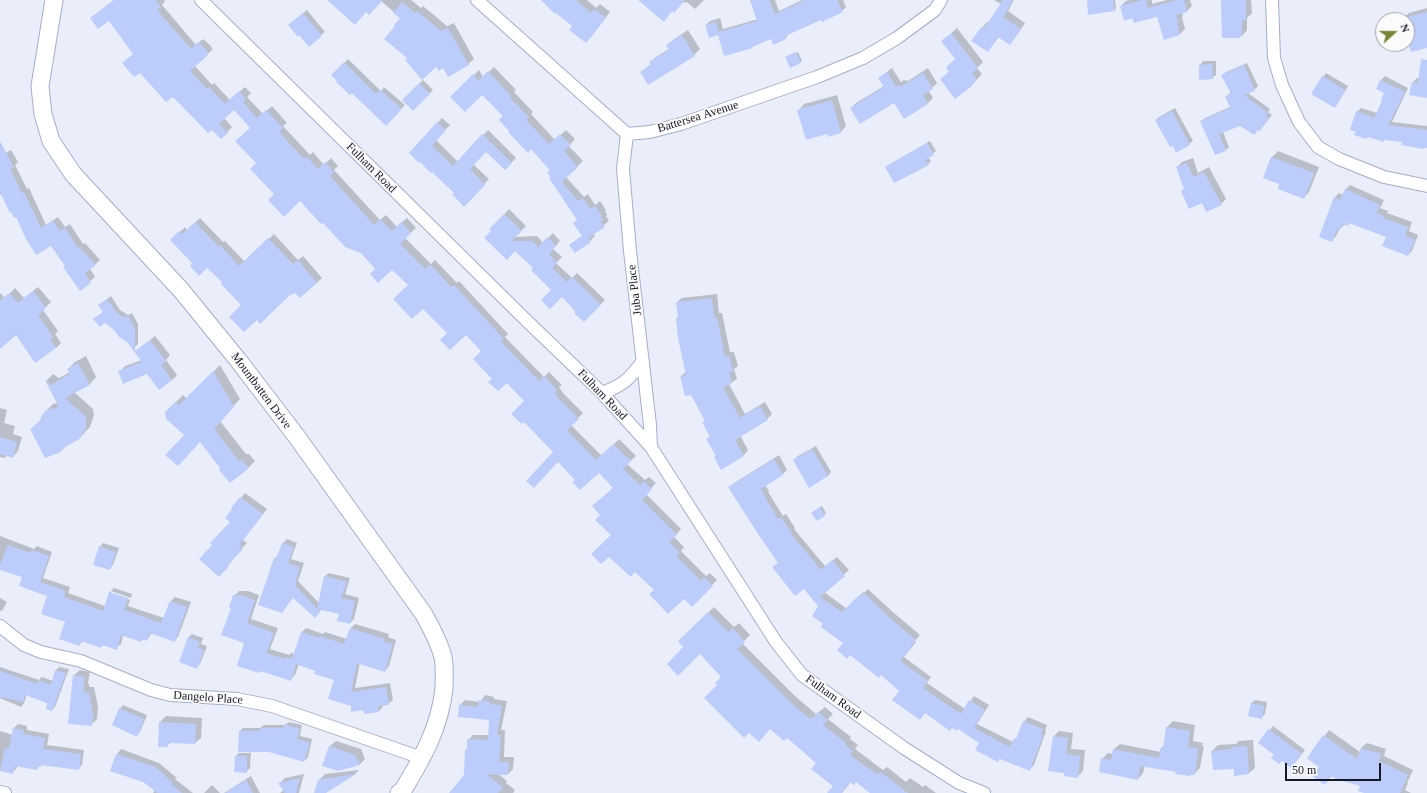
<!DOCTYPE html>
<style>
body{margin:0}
#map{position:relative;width:1427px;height:793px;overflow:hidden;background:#e9eefa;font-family:Georgia,serif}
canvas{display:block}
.north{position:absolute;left:1375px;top:12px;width:40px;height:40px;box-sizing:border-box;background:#fbfbfb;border:1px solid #9fa1a5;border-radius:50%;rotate:69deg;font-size:11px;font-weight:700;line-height:16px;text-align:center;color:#161a24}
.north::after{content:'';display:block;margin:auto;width:14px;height:18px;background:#768635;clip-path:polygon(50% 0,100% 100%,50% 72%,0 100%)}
.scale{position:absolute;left:1285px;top:763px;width:96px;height:18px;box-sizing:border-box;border:2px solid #161a24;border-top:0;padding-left:5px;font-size:12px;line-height:14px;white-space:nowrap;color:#161a24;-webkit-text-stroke:3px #fbfbfb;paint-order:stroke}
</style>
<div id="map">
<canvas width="1427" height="793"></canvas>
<div class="north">N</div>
<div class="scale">50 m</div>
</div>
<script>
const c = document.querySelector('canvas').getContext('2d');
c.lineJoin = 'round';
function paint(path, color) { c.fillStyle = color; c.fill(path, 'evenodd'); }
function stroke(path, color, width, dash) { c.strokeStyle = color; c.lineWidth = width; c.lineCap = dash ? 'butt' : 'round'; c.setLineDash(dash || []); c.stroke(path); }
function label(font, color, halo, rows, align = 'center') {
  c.font = font + ' Georgia,serif'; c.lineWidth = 3.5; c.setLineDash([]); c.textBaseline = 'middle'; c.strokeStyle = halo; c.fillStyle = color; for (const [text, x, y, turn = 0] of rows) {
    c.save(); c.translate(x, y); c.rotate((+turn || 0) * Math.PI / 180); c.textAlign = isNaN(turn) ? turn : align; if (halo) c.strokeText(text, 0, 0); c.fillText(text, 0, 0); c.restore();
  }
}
paint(new Path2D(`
 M114,0H164L165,1L162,5L196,45L203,39L212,47L211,48L213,49L195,66L212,85L214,83L230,100L245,87L251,93L247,97L263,114L272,106L287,123L283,126L310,155L313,152L324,165L331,158L338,166L334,170L380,220L386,215L397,227L407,218L416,228L405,238L431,264L435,260L457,283L459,281L508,334L505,337L544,377L549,372L562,385L559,387L563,393L583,413L571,425L602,456L619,439L636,456L627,464L645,480L649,477L656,483L646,494L681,529L674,537L684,547L681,551L706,576L710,573L717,580L692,606L684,597L655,590L612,535L601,515L593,506L614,487L599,471L576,480L554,452L525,401L507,381L493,378L482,352L466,334L449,333L409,285L392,268L377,269L362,252L323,221L300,200L275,194L257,163L251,128L234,109L224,118L232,127L221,138L134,54L109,20L91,18Z
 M328,0H411L421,8L423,6L447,26L454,23L474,59L468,64L443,67L408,58L401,18L381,1L367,11Z
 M543,0H587L596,8L600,4L610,12L591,37L574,26Z
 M648,0H704L695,9L687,2L685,3L683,2Z
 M754,0H775L779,11L802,0H843L846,7L842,11L821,18L789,33L786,38L774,43L771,37L755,44L752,47L719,34L706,25L710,21L720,18L723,29L758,19Z
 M994,0H1014L1008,11L1025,23L1015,38L1010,44L999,37L988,51L982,28L987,22L989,23L1001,4Z
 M1088,0H1115L1116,8L1115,10L1089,14Z
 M1130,0H1152V4L1167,0H1190L1192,6L1187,11L1182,12L1183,16L1182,17L1185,29L1180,34L1164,39L1158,16L1133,17L1121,6L1126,1Z
 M1222,0H1251L1252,13L1247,18V30L1242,36Z
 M1427,8V47L1407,34V20H1403V18L1409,13Z
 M307,10L325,32L321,35L293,21Z
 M957,28L983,62L977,68L982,74L971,86L941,79L950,71L956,59L943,41Z
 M688,30L700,49L694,55L641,72L651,64L650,62L656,57L669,49L667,45L673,40Z
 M798,52L802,61L800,62L786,57Z
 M348,59L381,91L384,87L405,105L386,125L333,75Z
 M1203,61H1216V75L1212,78L1200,65Z
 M1247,63L1258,86L1254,90L1248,93L1270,109L1268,112L1272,115L1263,126L1240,124L1223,132L1229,147L1226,150L1202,121L1205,118L1230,107L1226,97L1231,92L1223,75L1226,72Z
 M494,67L516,90L514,92L533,112L531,114L555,140L566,130L575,139L569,146L583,161L566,177L584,197L588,194L595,205L600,201L606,210L605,211L607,214L606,216L609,221L593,233L595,236L590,241L570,245L583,235L578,219L552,177L551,170L482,93L451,97L479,70L483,77Z
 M892,68L901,82L904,80L908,81L928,68L937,83L929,91L933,98L928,103L904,118L894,102L851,108L856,103L884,86L879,78Z
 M1427,71V97L1411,94L1413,82L1417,78H1419Z
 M1326,73L1348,86L1338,103L1335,106L1323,77Z
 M1385,76L1408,88L1392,122L1427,126V147L1403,141L1385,139L1383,141L1357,132V112L1361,108L1377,113L1386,93L1377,88L1381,80Z
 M423,80L433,90L413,110L403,100Z
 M837,95L846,126L841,132L828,133L799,110L804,104Z
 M1175,108L1193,141L1189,144L1156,120L1159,117Z
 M442,118L450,125L436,140L458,162L488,130L516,158L505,169L486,151L473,164L489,179L464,205L455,193L432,170L410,153Z
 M930,141L936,151L928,157L931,161L928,164L886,167L890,164Z
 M11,150L18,162L15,165L27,189L29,188L46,225L58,217L65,227L70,224L83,244L85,243L100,260L90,269L95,277L80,290L52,244L2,194L0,195V151L2,155Z
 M1278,151L1319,167L1309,192L1304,198L1281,184L1264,178L1272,157Z
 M1193,158L1198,173L1209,167L1226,199L1221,204L1203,202L1182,191L1185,188L1177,167L1182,162Z
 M1350,185L1384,200L1380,208L1388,211L1387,213L1412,222L1409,231L1418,235L1412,251L1408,255L1387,236L1350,222L1347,225L1345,224L1339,230L1336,236L1332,241L1334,198L1339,193L1343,195L1345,190Z
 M509,209L526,226L515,237L537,236L543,243L553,233L560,241L553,249L562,257L556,263L572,278L577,273L605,300L584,320L562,296L552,290L534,268L490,229Z
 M200,218L223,242L225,241L245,262L274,234L298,260L303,256L322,278L300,297L295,291L242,305L224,282L207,267L194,263L171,240L185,227L187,230Z
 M38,287L51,302L43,310L58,331L55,334L61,343L56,348L16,334L0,344V293L5,298L15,288L24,298Z
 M717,294L719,313H722L730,352H734L738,366L734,369L737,379L729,384L745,414L765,402L772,414L767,419L740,435L748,450L744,455L721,468L717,455L708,439L710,436L706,420L681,376L686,372L677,318L679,316L677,302L682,298Z
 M111,296L120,310L128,315L132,313L138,324V344L135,347L98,316L103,312V302Z
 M155,336L170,355L166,360L177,375L172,380L147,373L120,372L125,366L142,360L136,352Z
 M86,356L96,377L89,385L74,392L93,409L94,415L90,427L86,431L79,439L67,445L61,451L31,429L41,420L45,412L53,404L57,403L46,381L53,374L59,378L70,372L68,369L75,362Z
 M220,365L240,399L220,421L246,454H249L255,461L248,468H221L201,441L185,434L166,412L183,395L187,399Z
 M0,408L7,410L4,423L15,426L13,434L22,437L18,451L13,457L7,455L5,458L0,457Z
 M816,446L831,472L828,476L794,460L798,456Z
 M779,455L787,470L783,474L765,485L769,491L768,492L783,516L786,514L795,528L794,529L825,566L837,557L849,570L824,592L847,609L863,592L864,593L868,589L870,591L894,613L920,635L915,641L916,642L904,657L931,677L927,683L965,709L974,696L989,705L977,724L1013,742L1019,735L1024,722L1028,717L1047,725L1045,731H1046L1034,765L1030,769L981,742L958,728L926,712L919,719L900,690L824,624L820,606L804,587L779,562L730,487L734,483Z
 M245,493L267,509L243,540L247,543L232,559L233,560L223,571L231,522L241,498Z
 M822,506L826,513L817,520L814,511Z
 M0,536L34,549L37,546L52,552L43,578L70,587L68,593L105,606L110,592L114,588L132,594L131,598L111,591V593L130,600L128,606L164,618L171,601L175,597L191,602L178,637L174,641L152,633L147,640L143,639L140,641L123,635L121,644L116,648L104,644L101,647L83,641L79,645L66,621L48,595L23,577L0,569L1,565L0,564Z
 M287,539L297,543L291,559L304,563L298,581L319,603L324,577L329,573L350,578L345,594L359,598L354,619L350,623L340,614L322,609L315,617L293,597L259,604L275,558L279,555L283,543Z
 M103,543L119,548L113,565L109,569L100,547Z
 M239,591H248L259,595L251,619L278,628L270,649L289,655L291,653L295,654L302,632L306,628L323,634L325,632L347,639L351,628L355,624L389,634L388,637L396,640L389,666L385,671L360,662L355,688L390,683L393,700L388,704L383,705V707L379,711L351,705L335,679L317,670L299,664L295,675L290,680L261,670L259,672L232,607L234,596Z
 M0,598L7,602L2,611L0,610Z
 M714,607L734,627L739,623L750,635L742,643L796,697L816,714L825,707L833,714L828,719L851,737L850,739L858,745L855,749L883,770L887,767L906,782L910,778L923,787L925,785L936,793H872L856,781L851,782L842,793H829L834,785L817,762L787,737L719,685L722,677L700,653L685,647L679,641Z
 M192,634L203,638L201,644L207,646L200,664L197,667L188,638Z
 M0,667L39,680L42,677L53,681L56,670L59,667L69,669L55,707L52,710L48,702L27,694L24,703L21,707L0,698Z
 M80,670L90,672L88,683L89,684V687H94L98,707L97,719L91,725L74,675Z
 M485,695L494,697V699L507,701L501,730H505L504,757H514L513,769L508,774L497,773L507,781L506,783L515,790L513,793H452L465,775L466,750L468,748V740L473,735H490V719L460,705L465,700L480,702Z
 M1255,700L1267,702L1265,714L1261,718L1251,703Z
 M123,705L147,715L140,732L137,735L120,709Z
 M166,716L202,718L201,738L195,743L171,742L167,746H159L160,722Z
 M1173,721L1195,725L1193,741L1203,743L1202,746H1204L1200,768L1194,774L1145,766L1143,773L1138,779L1102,759L1108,753L1113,754L1114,749L1120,744L1161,752V748L1164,746L1167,727Z
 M289,722L302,725L300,736L312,739L308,757L304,761L270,751H251L250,768L246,772L236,756L239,753H250L240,731L243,728H260L264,725H285Z
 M18,724L27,726V730L49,734L47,745L84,750L82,765L78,769L42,764L36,769L17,765V768L13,772L0,771V731L13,735L14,728Z
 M1273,726L1305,750L1295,763L1275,754L1259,743Z
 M1329,730L1360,752L1361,748L1367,743L1386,749L1384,756L1413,770L1407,783H1408L1405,790L1411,793H1368L1361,786L1333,775L1325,784L1321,767L1308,758Z
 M1059,731L1073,733L1071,749L1085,750L1083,771L1077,777L1053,737Z
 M1253,740L1255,768L1249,773L1235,768L1212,751L1218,745L1236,744L1239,741Z
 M336,741L361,749L365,759L360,764L338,770L330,746Z
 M121,749L159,763L177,778L175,779L193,793H153L155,790L144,781L111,770L117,754Z
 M359,770L355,774L325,793H315L319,780L325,774Z
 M304,774L299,793H280L284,790L280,783L285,778Z
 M251,776L260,793H224Z
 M212,785L220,793H204Z`), '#0003');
paint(new Path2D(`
 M114,0H156L161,7L157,10L191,49L197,43L199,44L200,43L208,52L207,53L208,55L190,71L207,89L209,87L225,104L239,91L246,99L243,102L257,118L266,110L283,128L279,132L304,159L307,157L318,169L325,162L334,172L330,176L374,225L380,219L392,231L401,222L411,233L400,244L425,269L430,264L451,287L454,285L504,339L501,342L539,381L544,376L557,390L555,393L558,398L579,419L567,430L596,460L613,444L631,461L623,469L640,485L643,481L652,489L642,500L677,535L669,542L680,553L676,556L701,581L704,577L713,586L692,607L684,599L668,614L649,594L654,590L635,572L631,577L609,557L601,564L591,554L611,535L595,520L600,515L592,506L613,488L599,473L580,490L572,482L575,480L558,462L534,488L526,481L553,452L524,422L522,424L511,414L524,401L507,383L498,391L488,382L492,379L473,359L481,351L466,335L450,350L440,340L447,333L423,309L412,319L393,299L408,285L392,270L378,283L370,274L375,269L361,253L345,247L323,223L321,224L300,201L284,217L268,200L274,194L250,169L256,163L235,141L250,128L234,110L219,124L228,133L221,139L212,130L208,133L173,97L166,102L140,73L134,77L122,63L133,54L109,21L98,29L90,18Z
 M327,0H383L369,15L366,12L355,25Z
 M541,0H576L591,13L594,9L606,18L586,43L569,30L572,26L556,13L555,14Z
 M638,0H685L674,13L672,11L664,22Z
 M750,0H769L775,14L805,0H837L843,12L822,22L821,20L785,36L786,39L773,45L771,39L752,47L753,48L724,56L718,35L709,38L705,25L716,22L719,32L757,21Z
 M1003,0H1013L1003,17L1021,29L1010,45L998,37L988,52L971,41L981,27L984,29Z
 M1087,0H1113L1115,11L1088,15Z
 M1143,0H1146L1147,8L1177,0H1184L1187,12L1176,15L1178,22H1177L1180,35L1164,40L1157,17L1134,23L1132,18L1124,21L1120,6Z
 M1221,0H1246V20H1242V36L1240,37V38H1222Z
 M402,2L415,13L417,11L441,31L448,28L469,65L448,77L443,68L439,71L436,67L422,80L405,60L407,58L384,39L395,26L394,25L400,18L393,13Z
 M1427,12V48L1411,52L1407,38V17Z
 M303,13L322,36L309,47L299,35L298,37L288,25Z
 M951,33L978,68L972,73L977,80L971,85L972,86L955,99L940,79L949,72L946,67L955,59L941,41Z
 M682,35L695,56L648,85L640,72L651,65L649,62L669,50L666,45Z
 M796,52L801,63L790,68L785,57Z
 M1421,59L1427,60V98L1409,95L1412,82L1418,83Z
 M344,62L376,94L380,90L402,109L386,126L352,93L350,95L336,82L337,81L331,75Z
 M1212,64L1213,79L1199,80V65Z
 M1244,65L1255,91L1244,95L1268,113L1265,116L1269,118L1260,131L1258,130L1254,135L1240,126L1219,134L1226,151L1215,155L1200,121L1230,108L1225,96L1231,94L1221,75Z
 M488,71L511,96L510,98L529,117L526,120L549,144L560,134L571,145L564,151L578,167L562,182L578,201L583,198L590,209L595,206L602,216L600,217L603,220L601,222L605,227L588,238L591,242L575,253L569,245L582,236L573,223L577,220L549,178L551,177L547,173L550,170L547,167L531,149L528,153L508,132L509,131L499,120L503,116L482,95L465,112L450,97L473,74L478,81Z
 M887,72L896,87L899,85L900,86H902L923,73L933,89L923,95L928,104L904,119L894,103L860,124L850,108L884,87L878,78Z
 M1322,76L1345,90L1335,108L1311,94Z
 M1380,80L1405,92L1388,125L1427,130V148H1424L1423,149L1407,146L1401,145L1402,142L1384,140V142L1368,137L1366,139L1354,135L1356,132L1350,130L1356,111L1374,118L1382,101L1381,100L1384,93L1376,89Z
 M419,83L430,94L413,111L402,100Z
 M832,100L841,133L828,137L827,134L806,140L797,110Z
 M1172,111L1190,145L1176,153L1173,146L1170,147L1155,120Z
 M437,122L446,130L432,146L453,166L482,134L512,163L505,170L486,152L470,169L485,185L464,207L452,194L454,193L432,172L431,173L420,162L419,163L409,153Z
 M0,141L14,168L10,169L22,193L24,192L41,228L53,221L60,231L65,228L78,248L79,247L96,265L85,273L91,283L80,291L63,267L65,266L51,246L36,255L26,239L16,217L14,218L11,212L10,213L0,192Z
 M927,143L934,155L925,160L929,165L894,183L885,167Z
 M1271,157L1314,173L1304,199L1278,189L1279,184L1263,178Z
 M1187,163L1193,177L1204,172L1222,205L1206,212L1202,203L1189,209L1181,191L1184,189L1176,167Z
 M1345,189L1380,205L1376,213L1384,216L1383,218L1408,227L1405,236L1415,240L1408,256L1382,246L1386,237L1349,223L1348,226L1342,224L1340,230H1337L1332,242L1319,237L1334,197L1340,200Z
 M504,214L522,231L511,241H532L538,247L547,237L556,246L549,254L557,263L552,268L567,282L572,277L601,305L584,322L575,314V311L562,297L550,309L541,300L551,290L531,270L533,268L515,251L507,260L484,238L491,231L489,229Z
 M195,222L218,246L220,245L239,266L268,238L293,264L298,260L317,283L300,298L295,293L292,295L291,294L260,324L257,320L244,332L229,317L241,305L221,284L222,282L207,268L199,276L190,266L192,263L170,240L179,231L182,234Z
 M33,291L46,308L38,315L53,337L50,339L56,348L35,363L16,335L0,349V301L9,293L18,303Z
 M712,298L714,318L717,317L725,357L729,356L733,371L729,373L732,384L723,387L740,418L760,406L768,420L735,440L744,456L721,470L714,457L716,456L706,439L710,437L702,422L705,421L691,395L685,396L680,376L686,375L678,338L676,318L678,317L676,302Z
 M107,299L117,313L124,318L128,316L135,328V351L150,340L166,361L161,365L172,380L159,390L147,374L123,384L118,371L142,362L127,342L119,337L114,330L105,323L100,327L93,319L103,312L98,305Z
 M78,363L90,385L65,398L86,417V428L79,439L62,449L61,452L45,458L30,429L39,423L41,417L45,411L59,407L45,380L51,385L70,374L67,369Z
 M213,371L234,407L214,429L239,461L242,460L249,468L230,483L219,470L220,468L200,442L178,466L165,455L184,435L166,419L165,412L175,402L179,405Z
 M0,437L17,442L13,458L0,454Z
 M812,449L828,476L809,488L793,460Z
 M774,459L783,475L761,489L765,496V497L778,519L781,518L792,533L791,534L821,570L832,560L845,576L820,597L842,612L858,596L859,597L863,593L866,595L890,618L916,640L911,646L912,647L900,661L928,681L923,688L961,714L969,700L985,710L974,728L1010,747L1014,738L1016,739L1023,721L1043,729L1041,735H1043L1030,771L1000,759L998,762L975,750L979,743L958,729L957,731L952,728L950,731L925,713L920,720L892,700L899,691L881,675L879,678L850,655L847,659L837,650L843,643L821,627L823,624L812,616L818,606L804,589L795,596L772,567L778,563L758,534L728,487Z
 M240,497L263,514L239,545L243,549L228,565L229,566L219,577L199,559L212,545L210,543L230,522L225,518L232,509L231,508Z
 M820,507L825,516L817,521L811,513Z
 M282,543L294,547L288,563L300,567L295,585L317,609L324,576L347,582L341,598L355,601L350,624L337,621L339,614L317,609L320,612L315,618L293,598L282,613L258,605L274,558L276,559Z
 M8,545L30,553L32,550L49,556L40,582L66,591L64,597L103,611L109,592L128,598L124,610L161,623L170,601L187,607L175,642L150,633L147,641L142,639L141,642L121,635L117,650L102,645L101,648L81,641L79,646L59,639L65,622L41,614L47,596L19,586L22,577L0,570V565Z
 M99,546L116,552L110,570L93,565Z
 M233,595L243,596L255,600L247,623L274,633L266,653L285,659L286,657L292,659L301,632L319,638L320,636L344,644L350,628L385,639L384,642L393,644L385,672L357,663L351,692L386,687L389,705L378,706L379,712L364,714L363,710L351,712V706L328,699L334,680L314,674L315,671L296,664L291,681L260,671L259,673L237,666L244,643L221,635L231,608L229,607Z
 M708,612L728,632L733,628L745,642L737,649L791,703L810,719L812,717L813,718L818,712L828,720L823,725L846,743L845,745L853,751L850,755L878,775L880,772L908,793H870L856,782L854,785L850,782L842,793H827L833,786L811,769L816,763L787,738L784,741L770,729L759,742L749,733L744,738L704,698L717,685L715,683L721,677L700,654L678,676L667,664L683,647L678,641Z
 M188,637L200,642L198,648L204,650L197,669L179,662Z
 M55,670L66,673L52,711L46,709L47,703L25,695L23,702L0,697V671L37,684L38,680L51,685Z
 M73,675L85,677L83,689H84V692L89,693L93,713L92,726L68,724Z
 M479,700L490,702V704L502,706L497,734L501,735L499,762H509L508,775L486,774L503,787L498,793H449L464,775L465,750H467V739L488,740L489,720L458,717L459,705L478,707Z
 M1251,703L1264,706L1262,719L1248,716Z
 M119,708L144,719L137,737L112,725Z
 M159,722L196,724L195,744L168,743L167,747H158Z
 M284,724L300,729L297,739L310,743L304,762L269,752H238L239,731H259L260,728H283Z
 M1166,727L1190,731L1188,747L1198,748L1197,752H1198L1195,775H1190V776L1175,774L1176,772L1140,766L1138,780L1099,772L1101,758L1111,760L1113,749L1159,758L1160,748L1163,749Z
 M13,728L24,730L23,734L45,738L43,749L81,754L79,770L41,765V767L38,766L37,770L15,766L13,774L0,771L5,748L9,749Z
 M1268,729L1302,754L1291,768L1282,761L1279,764L1271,758L1274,755L1258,743Z
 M1323,735L1357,759L1361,748L1381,754L1379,761L1408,775L1400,793H1364L1358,791L1360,786L1336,779L1332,776L1325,785L1313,777L1319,767L1307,758Z
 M1053,736L1068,738L1066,754L1080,756L1078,778L1064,776V773L1048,771Z
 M329,746L355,755L360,765L338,771L322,766Z
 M1247,746L1249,774L1234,776V769L1213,770L1211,751L1232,749V747Z
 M116,754L155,767L173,783L171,784L182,793H158L143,782L110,771Z
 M235,756H247V773L234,772Z
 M356,774L326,793H314L318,780Z
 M300,778L296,793H285L278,783Z
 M246,780L253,793H225Z`), '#bccdfc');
const minor = new Path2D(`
 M201,0L529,323L602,393L651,447L776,642L802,675L904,748L959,783L984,793
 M477,0L627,134L650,132L681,124L817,77L863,58L897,38L935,10L941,0
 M1272,0L1274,58L1282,85L1299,122L1318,147L1339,159L1384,177L1427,186
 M627,134L623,169L630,251L650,425L651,447
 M602,393C624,385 629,379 643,361
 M0,626L24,645L41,652L81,661L151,690L170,695L237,699L272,706L422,758
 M0,792L5,793`);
const secondary = new Path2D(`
 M54,0L40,86L43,114L51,141L73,174L181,290L238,360L297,437L423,613C431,627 439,642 443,657C445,668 444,678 444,688C440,727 423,757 403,790L399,793`);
stroke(minor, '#a4aeca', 14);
stroke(secondary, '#a4aeca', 19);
stroke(minor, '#fff', 12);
stroke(secondary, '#fff', 17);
label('12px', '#161a24', '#fbfbfb', [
 ["Battersea Avenue",698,117,-17],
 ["Fulham Road",371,168,45],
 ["Juba Place",635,290,-97],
 ["Mountbatten Drive",261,391,53],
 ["Fulham Road",602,395,46],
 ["Fulham Road",833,697,36],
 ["Dangelo Place",208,698,4]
]);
</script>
